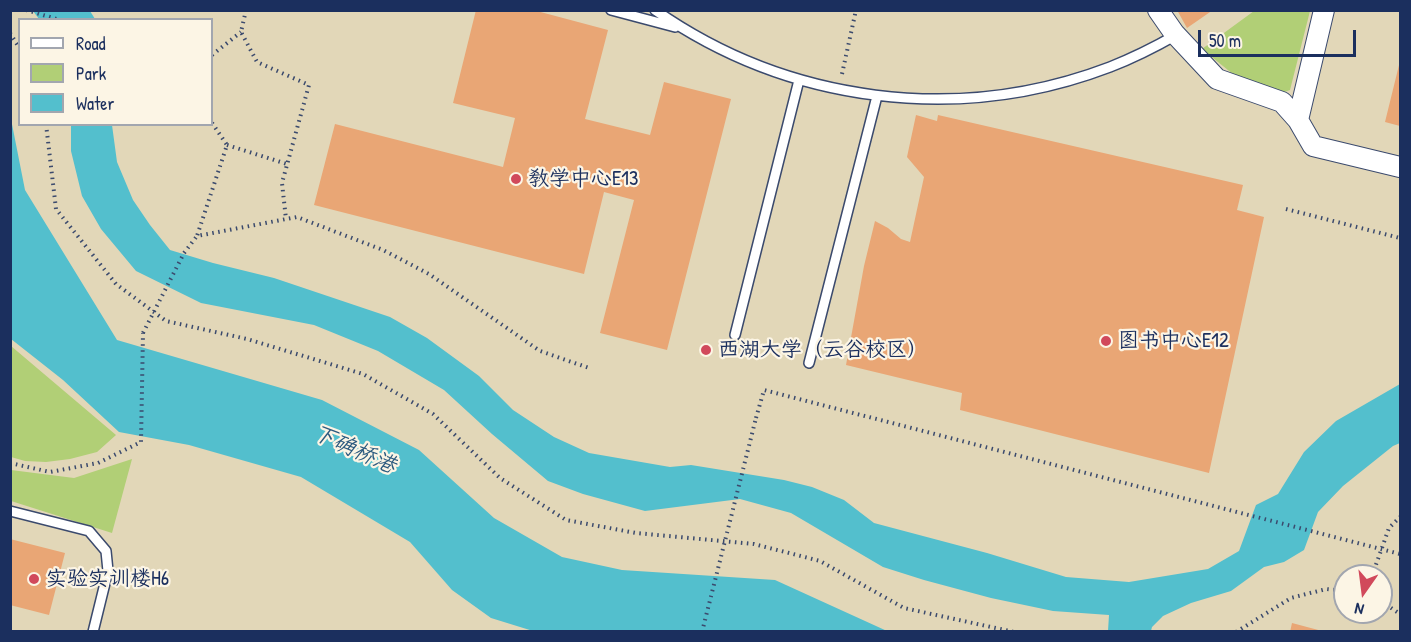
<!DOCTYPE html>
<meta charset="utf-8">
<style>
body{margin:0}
#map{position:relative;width:1411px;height:642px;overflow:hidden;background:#f3e2c5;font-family:"Patrick Hand",sans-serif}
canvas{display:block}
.frame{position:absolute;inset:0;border:12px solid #1b2f5e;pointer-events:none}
.legend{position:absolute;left:18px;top:18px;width:195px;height:108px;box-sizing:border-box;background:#fcf5e5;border:2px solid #a2a6af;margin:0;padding:8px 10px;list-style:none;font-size:18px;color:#1b2f5e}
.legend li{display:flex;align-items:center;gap:12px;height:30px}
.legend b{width:30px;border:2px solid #a2a6af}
.north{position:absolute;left:1333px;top:564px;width:60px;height:60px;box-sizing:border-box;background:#fcf5e5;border:2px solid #a2a6af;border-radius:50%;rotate:194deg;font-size:16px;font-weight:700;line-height:24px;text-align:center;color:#1b2f5e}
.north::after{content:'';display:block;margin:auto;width:21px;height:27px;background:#d1495b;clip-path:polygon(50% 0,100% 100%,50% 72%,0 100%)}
.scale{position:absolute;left:1198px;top:30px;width:158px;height:27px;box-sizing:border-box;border:3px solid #1b2f5e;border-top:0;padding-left:8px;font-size:18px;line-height:21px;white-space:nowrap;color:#1b2f5e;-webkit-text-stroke:4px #fcf5e5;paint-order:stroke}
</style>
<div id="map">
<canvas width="1411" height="642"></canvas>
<div class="frame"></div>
<ul class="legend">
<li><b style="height:8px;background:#fff"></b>Road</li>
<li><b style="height:16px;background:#b1cf76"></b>Park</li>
<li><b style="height:16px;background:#53bfcd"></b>Water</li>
</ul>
<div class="north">N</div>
<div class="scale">50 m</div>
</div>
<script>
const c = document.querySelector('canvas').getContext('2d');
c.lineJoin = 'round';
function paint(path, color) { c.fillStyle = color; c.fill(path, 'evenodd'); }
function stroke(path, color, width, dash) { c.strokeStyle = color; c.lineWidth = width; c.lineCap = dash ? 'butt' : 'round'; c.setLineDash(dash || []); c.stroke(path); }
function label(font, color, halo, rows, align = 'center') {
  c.font = font + ' "Patrick Hand","LXGW WenKai TC",sans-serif'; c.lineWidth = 4.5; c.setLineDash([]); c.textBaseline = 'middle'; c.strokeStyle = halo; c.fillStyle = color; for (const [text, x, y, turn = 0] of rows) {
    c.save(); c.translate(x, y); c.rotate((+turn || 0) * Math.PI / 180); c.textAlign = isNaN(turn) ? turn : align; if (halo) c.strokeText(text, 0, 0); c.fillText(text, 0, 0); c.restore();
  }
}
paint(new Path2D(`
 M11,11H1400V631H11ZM20,20H212V124H20ZM1345,576H1381V612H1345Z`), '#e2d7b8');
paint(new Path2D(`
 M1254,11H1310L1290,90L1282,93L1267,86L1239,79L1202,49Z
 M11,346L116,435L97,452L70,459L46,462L25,461L11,457Z
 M132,459L112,533L11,501V470L74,478Z`), '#b1cf76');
paint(new Path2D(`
 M33,11H90L95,19H39Z
 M10,114L25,190L117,340L322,400L419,450L494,518L562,557L622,570L775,580L887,631H533L491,618L452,590L410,542L301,477L189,445L119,432L63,380L11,339Z
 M71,125H112L117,162L133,200L150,225L170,250L213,263L274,278L390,317L427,338L479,376L513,410L554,437L589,453L670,467L691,465L784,480L812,487L844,500L874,523L987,553L1066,577L1129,582L1208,569L1239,551L1256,505L1278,494L1304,452L1336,421L1400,384V443L1393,446L1343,486L1318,512L1304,550L1284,562L1264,567L1231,591L1191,603L1163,616L1152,627L1151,631H1108L1109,615L1053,611L991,598L924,580L883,567L791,513L740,499L645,511L583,494L548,481L492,434L444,390L378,351L314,325L201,303L136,271L101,229L82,196L71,151Z`), '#53bfcd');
paint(new Path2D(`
 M476,10H533L608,30L585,119L650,135L664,82L731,99L667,350L600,333L634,200L604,192L584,274L314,205L335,124L503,167L515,118L453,103Z
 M1177,10H1213L1187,28Z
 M1400,61V126L1385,122Z
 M916,115L937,121L938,115L1243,185L1237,210L1264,217L1209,473L960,410L962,393L846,365L864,266L875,221L888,228L901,239L910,242L924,177L907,157Z
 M10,539L65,553L49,615L10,605Z
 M1292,623L1322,631V632H1290Z`), '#e9a675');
const service = new Path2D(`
 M611,10L675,27
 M655,10C788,103 958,125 1110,67C1133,58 1155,47 1176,35
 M735,335L799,80
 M809,363L877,96
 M10,511L89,531L106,551L108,571L93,632`);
const minor = new Path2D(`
 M1158,10L1174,33L1217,79L1282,102L1298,120L1313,146L1400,167
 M1298,120L1324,10`);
stroke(service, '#3b4a6d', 12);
stroke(minor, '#3b4a6d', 22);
stroke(new Path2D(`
 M26,10L60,20
 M246,10L241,32L257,62L309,85L282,183L286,219
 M10,33L20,49
 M212,55L241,32
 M842,74L856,10
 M212,123L227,145L197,236L297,217L383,250L429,274L540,351L589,368
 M46,124L56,209L116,284L166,321L247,339L363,374L433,414L500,478L566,520L636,533L754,544L820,561L904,608L1014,632
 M227,145L287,164
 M1286,209L1400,238
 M756,418L764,390L1400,554
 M10,463L50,472L98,463L141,442L143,333
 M1372,576L1389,528L1400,517
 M1381,601L1400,614
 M1236,632L1291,598L1326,589L1345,591`), '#3b4a6d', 4, [1.5, 4.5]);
stroke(service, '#fff', 9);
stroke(minor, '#fff', 20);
stroke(new Path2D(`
 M143,333L184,253L197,236
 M702,632L756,418`), '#3b4a6d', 4, [1.5, 4.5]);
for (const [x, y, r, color] of [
 [516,179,6,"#d1495b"],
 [1106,341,6,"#d1495b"],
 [706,350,6,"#d1495b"],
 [34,579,6,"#d1495b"]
]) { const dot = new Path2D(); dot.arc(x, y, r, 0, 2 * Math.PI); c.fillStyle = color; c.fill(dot); stroke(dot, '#fcf5e5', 2); }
label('21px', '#1b2f5e', '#fcf5e5', [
 ["教学中心E13",528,179],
 ["图书中心E12",1118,341],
 ["西湖大学（云谷校区）",718,350],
 ["实验实训楼H6",46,579]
], 'left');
label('italic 22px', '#2c5a7f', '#fcf5e5', [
 ["下确桥港",354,450,24]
]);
</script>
